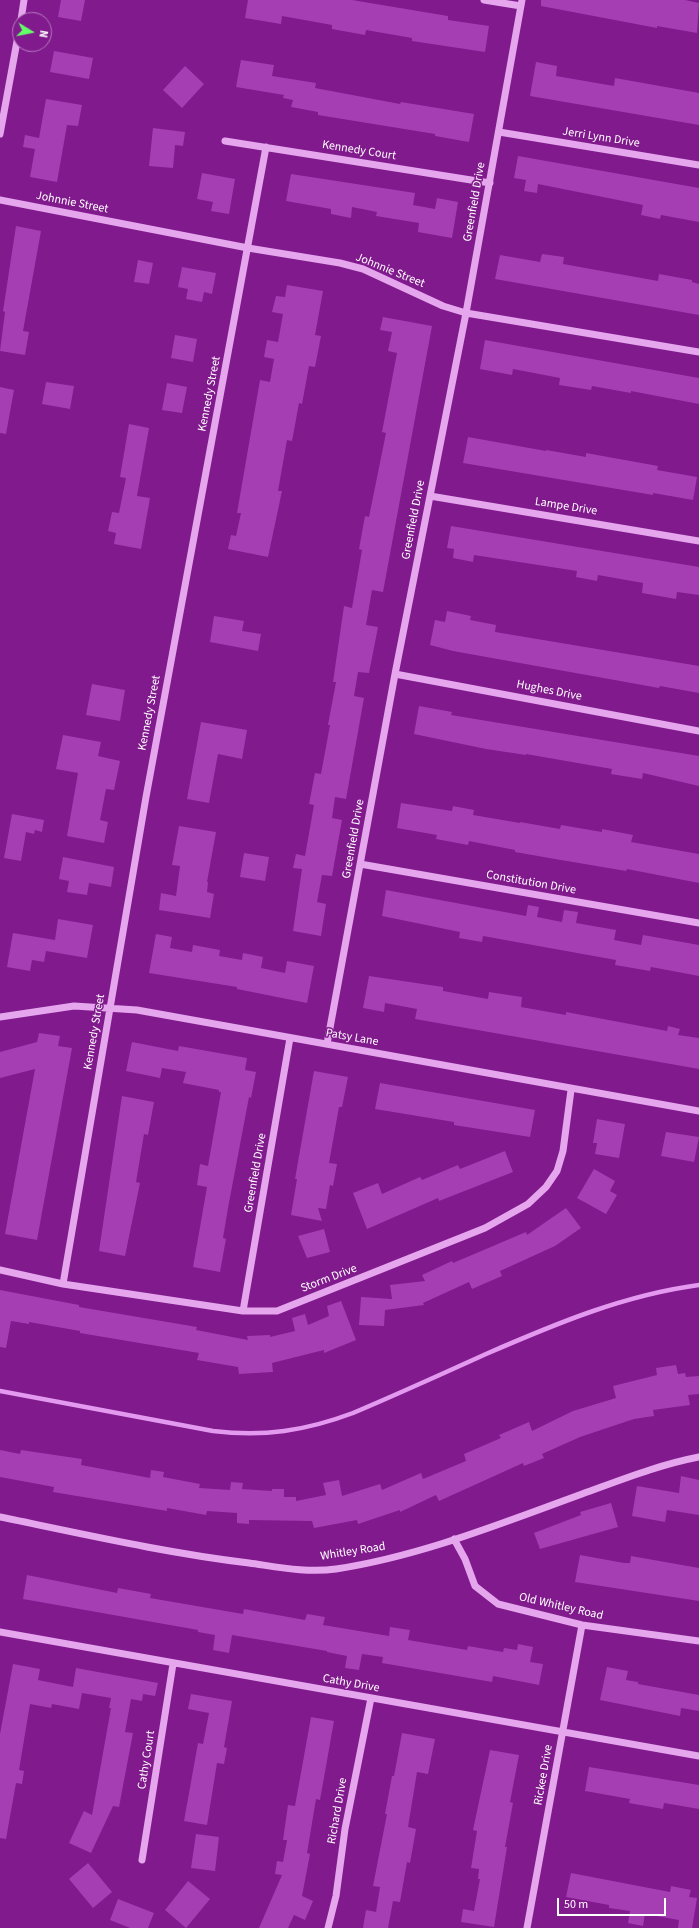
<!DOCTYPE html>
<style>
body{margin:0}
#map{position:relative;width:699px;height:1928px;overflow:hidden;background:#811a8d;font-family:"Source Sans 3",sans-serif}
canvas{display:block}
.north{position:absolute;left:12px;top:12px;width:40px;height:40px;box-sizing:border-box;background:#811a8d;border:1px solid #b376bb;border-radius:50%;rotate:100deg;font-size:11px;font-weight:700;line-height:16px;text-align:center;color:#fff}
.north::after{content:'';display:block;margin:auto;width:14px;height:18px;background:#63ff69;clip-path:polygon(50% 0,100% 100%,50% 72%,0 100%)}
.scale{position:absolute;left:557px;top:1898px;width:109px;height:18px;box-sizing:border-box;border:2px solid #fff;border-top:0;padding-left:5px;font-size:12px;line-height:14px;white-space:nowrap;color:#fff;-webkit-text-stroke:3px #811a8d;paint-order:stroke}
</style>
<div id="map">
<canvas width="699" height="1928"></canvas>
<div class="north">N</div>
<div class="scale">50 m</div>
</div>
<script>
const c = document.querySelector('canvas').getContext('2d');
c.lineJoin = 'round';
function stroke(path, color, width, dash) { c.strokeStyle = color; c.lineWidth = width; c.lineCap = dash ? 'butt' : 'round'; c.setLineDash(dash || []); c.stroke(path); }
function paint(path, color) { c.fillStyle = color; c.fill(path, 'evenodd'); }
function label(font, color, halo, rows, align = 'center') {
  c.font = font + ' "Source Sans 3",sans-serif'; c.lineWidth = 3; c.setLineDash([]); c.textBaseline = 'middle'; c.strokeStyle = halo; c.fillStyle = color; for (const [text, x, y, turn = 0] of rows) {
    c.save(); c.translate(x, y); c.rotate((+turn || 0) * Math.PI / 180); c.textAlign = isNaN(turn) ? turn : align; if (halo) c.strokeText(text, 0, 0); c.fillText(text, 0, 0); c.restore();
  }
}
stroke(new Path2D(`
 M0,1391L213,1431C264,1437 305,1431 353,1413C398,1394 442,1374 486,1354C555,1324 624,1295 699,1285`), '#e499f0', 4.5);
paint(new Path2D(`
 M61,0H85L81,21L58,17Z
 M248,0H352L448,16V20L489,26L485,52L412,41V38L366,30L365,35L332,29V25L282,16L281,24L245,18Z
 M541,0H685L699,3L697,33L657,26V28L541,6Z
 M54,51L93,58L89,79L50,72Z
 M241,60L274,65L272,76L316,83L315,88L400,104L401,102L474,114L469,142L435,136V134L318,115V112L291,107L293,100L283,98L284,95L236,87Z
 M536,62L557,66L556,76L614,86L615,78L699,93V125L530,96Z
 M185,66L204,84L182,108L163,90Z
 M46,99L82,105L78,126L67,125L57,182L30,177L35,149L23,147L25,135L39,138Z
 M153,128L185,132L183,146L175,145L173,168L149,166Z
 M518,156L699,188V222L661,215L660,219L641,215L643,205L538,184L537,193L524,191L526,180L514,178Z
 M202,173L235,179L229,214L211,211L213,202L197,199Z
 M291,174L415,193L413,205L435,209L437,198L458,202L452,238L418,232L419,223L376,216L377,212L352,207L351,218L331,214V209L286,201Z
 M16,226L41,231L23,331L29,332L25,355L0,351L5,312L3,311Z
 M542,254L564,257L563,264L658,281L659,274L692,280V282L699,284V315L495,279L500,255L540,262Z
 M138,260L153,263L149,284L134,282Z
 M182,267L216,273L212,294L204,292L202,302L186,299L188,289L178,287Z
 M287,285L323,291L315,335L321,336L315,367L309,366L302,404L299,403L292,441L287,440L278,491H282L268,557L228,549L231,535L236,536L241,513H237L260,380L270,382L274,359L264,357L267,340L278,342L283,314L272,312L276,296L285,297Z
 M383,317L432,326L383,592L372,590L366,625L378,627L369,673L358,672L354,696L364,698L346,799L335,797L332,818L342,820L332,876L322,875L317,902L326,904L321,936L293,931L302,869L293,868L296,854L305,856L314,805L309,804L315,773L321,774L330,725H328L336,682H333L344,606L352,608L362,550L359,549L365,516L369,517L386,433L382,432L397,353L388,351L392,332L380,330Z
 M175,335L197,339L193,362L171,358Z
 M485,340L699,378V404L631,391V393L592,386L591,390L559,385L560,378L513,369L512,375L480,369Z
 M46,382L74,386L70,409L42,404Z
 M167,383L187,387L182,413L162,410Z
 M0,387L14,390L6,434L0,433Z
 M129,424L149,428L137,496L150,498L141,549L114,544L116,533L108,531L112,512L119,513L126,478L120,477Z
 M468,437L546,451V450L586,457V453L658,466L657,470L697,477L693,500L653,493V495L463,463Z
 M451,526L699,567V595L677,592L676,599L642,593L643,583L598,575L597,581L576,577L577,571L474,555L473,562L453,558L454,549L447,548Z
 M447,611L471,616L470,620L496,625L495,632L699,666V693L660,686L659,688L453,651L430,645L435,620L445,622Z
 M214,616L244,621L242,631L261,634L258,651L210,642Z
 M92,684L125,690L120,721L86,715Z
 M419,706L452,712L451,715L699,756V786L643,773L642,779L611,774L612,769L526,754V755L486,749L414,734Z
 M201,722L247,730L242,759L218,754L209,803L187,799Z
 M63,735L101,742L98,756L120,761L114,790L106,789L100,820L108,822L104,843L67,836L78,773L56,769Z
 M401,803L452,811L453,806L474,810L473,815L520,823V822L560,829L561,825L602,832V829L633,835L631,842L699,854V883L627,869L626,871L555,859L515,852V850L469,841L468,845L436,839L437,835L397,828Z
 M12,814L44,820L42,832L35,830L34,834L26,832L21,861L4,858Z
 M179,826L216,832L207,882H208L207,892L214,894L210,918L159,910L161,893L176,896L180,866L172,865Z
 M244,853L269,857L265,881L240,877Z
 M63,857L114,867L111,887L89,883L87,895L67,892L69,881L59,879Z
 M386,890L526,916L528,905L539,907L537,917L562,922L564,910L578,912L576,923L616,930L614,940L641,945L643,935L699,945V976L651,967L650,971L615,965L616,960L483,936L482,942L459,938L460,932L382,916Z
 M58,919L93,925L87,958L46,951L44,962L32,960L30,971L7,967L13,933L55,940Z
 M156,934L172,937L170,948L192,952L193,945L220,950L219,956L242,960L243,953L263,957L261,968L285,973L287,961L314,966L307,1003L237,989V987L149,973Z
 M369,976L443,987V991L488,999L489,992L522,997L521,1007L566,1015V1012L667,1031L668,1026L680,1029L678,1035L699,1038V1069L415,1019L417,1009L385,1003L384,1012L363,1008Z
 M39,1033L60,1036L58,1046L72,1048L37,1240L5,1234L35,1069L0,1078V1052L37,1042Z
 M132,1042L178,1051L179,1046L247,1058L245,1070L256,1072L251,1098L249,1097L228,1208L223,1238L226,1239L220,1272L193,1267L207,1187L197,1185L200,1164L208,1166L221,1092H219V1090L183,1083L186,1072L162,1068L160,1078L126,1071Z
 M314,1071L348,1077L342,1107H339L329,1163L337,1164L333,1186L330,1185L326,1209L318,1208L322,1221L291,1215L297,1179H295Z
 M380,1083L535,1110L530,1137L454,1125V1122L375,1109Z
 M122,1096L154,1102L148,1135L144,1134L136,1182L140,1183L125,1256L99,1251Z
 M597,1119L625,1124L619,1158L595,1154L597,1143H593Z
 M666,1132L699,1137L694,1162L661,1156Z
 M505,1151L513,1172L439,1201L438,1198L367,1229L353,1193L378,1183L382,1194L420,1177L422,1180L458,1165L460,1169Z
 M594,1169L615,1181L610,1191L617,1195L606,1214L577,1198Z
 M566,1208L581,1228L555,1246L500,1271L502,1276L472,1289L469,1282L423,1303L424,1305L385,1310L384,1326L359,1325L361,1297L392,1299L390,1285L425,1281L422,1275L452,1261L453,1263L526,1232L527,1235Z
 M324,1229L330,1252L307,1258L298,1236Z
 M0,1290L79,1305V1307L197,1327L196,1330L248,1340L247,1336L270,1335V1337L295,1331L292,1318L305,1314L308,1325L329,1316L327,1306L341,1301L356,1340L324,1353V1350L272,1363L273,1372L239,1374L238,1367L197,1360L199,1353L80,1333V1331L29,1322V1324L11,1321L6,1348L0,1347Z
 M676,1365L678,1374L685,1373L686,1377L699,1376V1394L688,1395L690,1405L653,1410L654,1416L634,1419L580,1437L542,1454L544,1458L524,1466L523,1463L439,1501L436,1495L400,1512V1510L358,1524L357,1520L314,1528L312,1521L249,1520V1524L237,1523V1513L207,1511L206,1515L167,1508V1511L53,1492L54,1487L0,1477V1450L20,1454L21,1450L82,1459L81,1465L150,1478L151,1470L164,1472L163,1477L200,1484L199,1488L230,1490L231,1482L243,1483L242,1489L272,1491V1489H284V1497H296V1501L326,1495L323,1483L339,1480L342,1496L380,1484L382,1490L421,1473L423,1479L466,1461L464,1454L501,1438L499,1435L529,1422L532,1431L573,1411L616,1398L613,1386L657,1375L656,1368Z
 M681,1476L699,1480V1515L667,1510L665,1522L632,1516L637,1486L679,1493Z
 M611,1503L618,1527L540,1549L534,1533L581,1515L580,1512Z
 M580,1555L624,1563H630L631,1556L699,1568V1601L575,1582Z
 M27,1575L117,1593L118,1588L151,1594L150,1598L243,1614L244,1609L305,1620L307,1614L325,1617L323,1625L389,1636L390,1627L410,1630L408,1640L467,1650L468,1646L503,1652L504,1648L517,1650L518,1644L533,1647L530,1662L543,1664L539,1685L493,1676L492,1682L382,1663L383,1657L362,1654L359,1670L345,1668L347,1656L327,1652V1651L232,1635L229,1653L213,1650L215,1635L198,1632V1630L23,1599Z
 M13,1664L40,1669L38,1680L73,1687L76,1668L158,1683L155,1696L143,1694L142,1701L131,1699L125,1732L133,1733L119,1807L113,1806L91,1853L69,1843L84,1811L92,1815L111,1708H109L111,1698L82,1693L79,1709L52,1704L51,1708L30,1704L19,1770L24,1771L22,1784L16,1783L6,1839L0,1838V1734Z
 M607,1667L628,1671L626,1680L638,1682V1684L699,1695V1711L681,1708L680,1716L600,1700Z
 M191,1694L232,1701L224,1747L227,1748L224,1764L217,1763L207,1825L184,1821L198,1743L203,1744L209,1713L188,1709Z
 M311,1717L334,1721L320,1800L316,1799L307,1853L310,1854L302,1896L313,1901L305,1920L294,1915L288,1928H259L282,1875L275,1874L277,1861L283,1862L287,1840H283L288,1805L295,1806Z
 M402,1733L435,1739L428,1774L417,1772L408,1827L416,1829L410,1863L407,1862L400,1902L393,1901L388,1928H363L366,1910L376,1912L380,1887L373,1886L387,1814H385L392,1776H394Z
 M490,1750L519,1755L510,1802L513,1803L505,1847H507L494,1927L461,1922L463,1909L474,1911L480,1879H478L479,1869L471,1868L477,1831L473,1830Z
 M589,1767L699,1785V1809L664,1803L663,1809L629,1803L630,1799L585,1791Z
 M196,1834L219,1837L215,1871L191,1868Z
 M88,1863L112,1892L93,1908L69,1879Z
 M571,1873L670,1892L671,1886L691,1890L689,1897L697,1898L692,1928H678L679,1920L645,1914L643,1926L628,1923L630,1911L609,1908V1905L566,1897Z
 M188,1881L210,1899L186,1928L165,1910Z
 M118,1899L154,1913L148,1928H130L110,1920Z`), '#a63eb3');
stroke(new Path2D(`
 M484,0L521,6
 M21,20L24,0
 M499,132L699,165
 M0,134L20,25
 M225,141L490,183
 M0,200L248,248L340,263L363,269L443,306L466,313L699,352
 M430,496L699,541
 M395,674L699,731
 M360,864L699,923
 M0,1017L74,1006L137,1010L699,1111
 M327,1044L395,674L466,313L522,0
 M0,1270L63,1284L243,1311H277L485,1228L528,1204L546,1187L557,1171L563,1151L571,1090
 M63,1284L146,797L266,147
 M243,1311L290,1038
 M0,1517C83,1534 166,1553 249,1563C278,1567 307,1573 336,1569C421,1556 502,1523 582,1494C621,1480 658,1465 699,1457
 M454,1539L465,1559L475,1586L498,1604L582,1625L699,1641
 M0,1632L699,1756
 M142,1860L173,1664
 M328,1928L336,1896L345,1829L371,1698
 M527,1928L582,1625`), '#e5a6ee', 7);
label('12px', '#fff', '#811a8d', [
 ["Jerri Lynn Drive",601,138,9],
 ["Kennedy Court",359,151,9],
 ["Greenfield Drive",475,202,-80],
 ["Johnnie Street",72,203,11],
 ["Johnnie Street",390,271,22],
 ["Kennedy Street",210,394,-79],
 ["Lampe Drive",566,507,9],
 ["Greenfield Drive",414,520,-79],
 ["Hughes Drive",549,691,11],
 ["Kennedy Street",150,713,-79],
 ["Greenfield Drive",354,839,-80],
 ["Constitution Drive",531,883,10],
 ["Kennedy Street",95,1032,-80],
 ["Patsy Lane",352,1038,10],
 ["Greenfield Drive",256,1173,-80],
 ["Storm Drive",329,1279,-21],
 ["Whitley Road",353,1552,-9],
 ["Old Whitley Road",561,1607,13],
 ["Cathy Drive",351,1684,10],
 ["Cathy Court",147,1760,-81],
 ["Rickee Drive",544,1775,-80],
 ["Richard Drive",338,1811,-80]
]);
</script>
